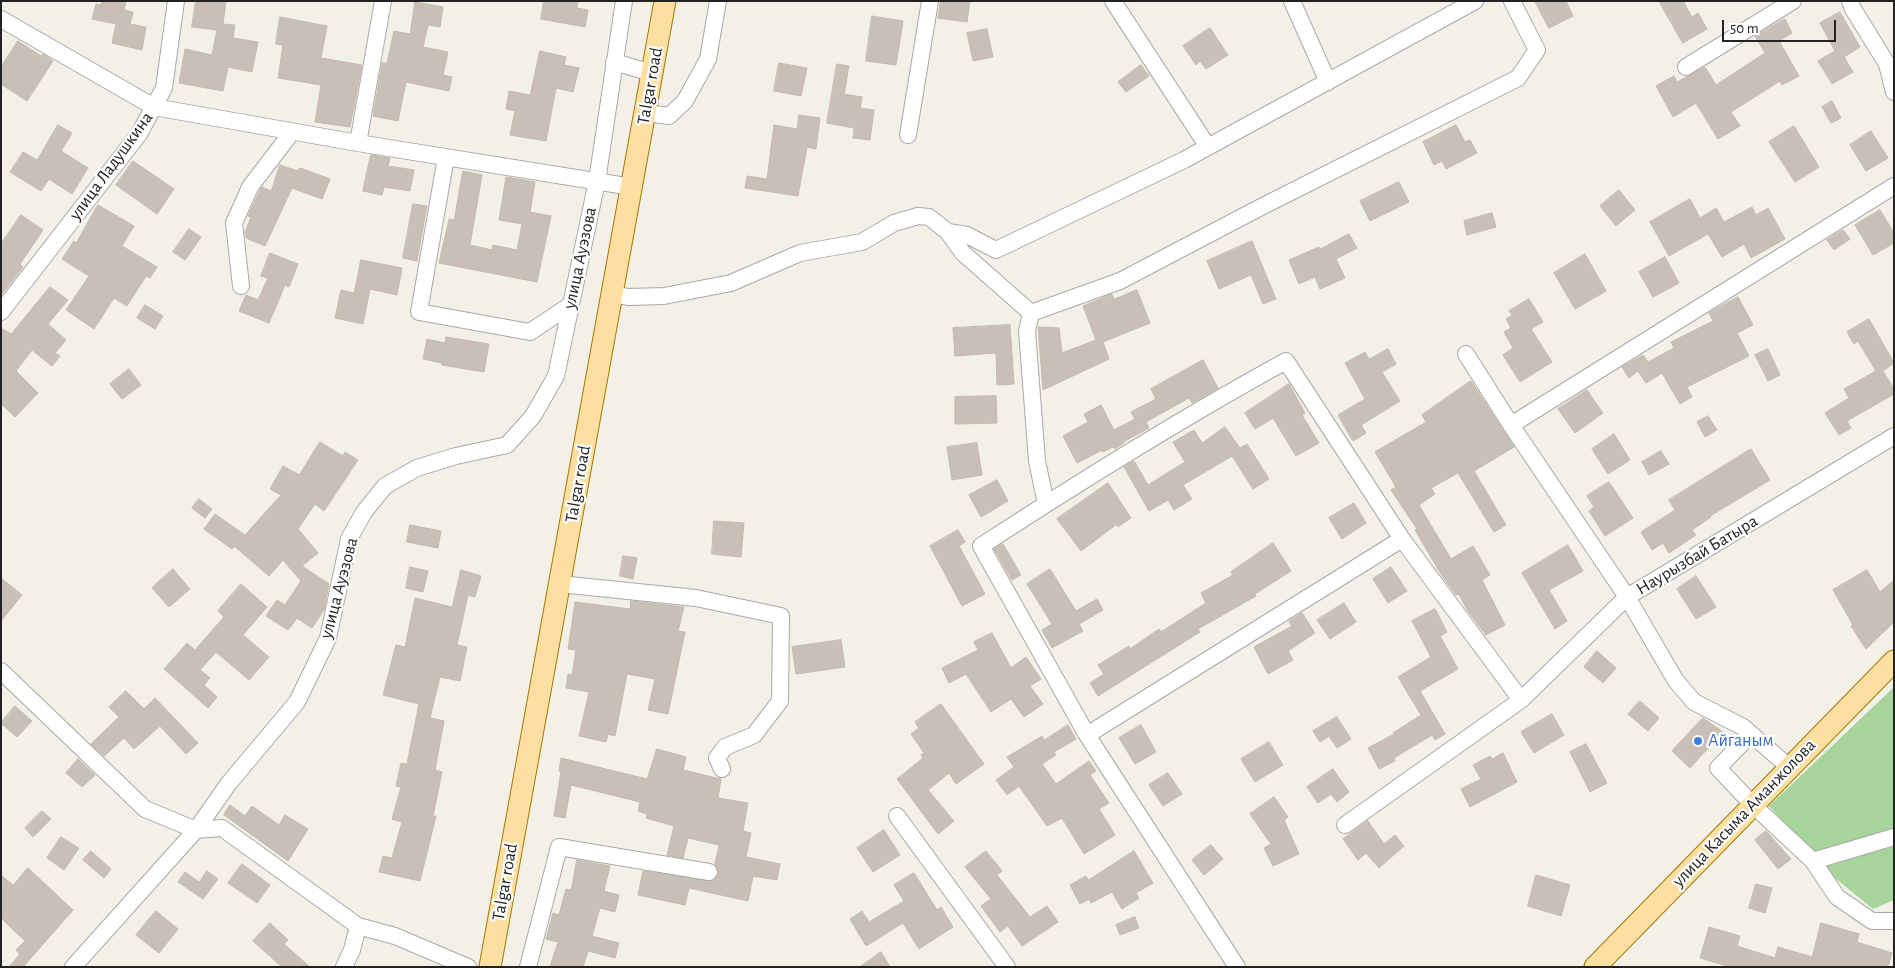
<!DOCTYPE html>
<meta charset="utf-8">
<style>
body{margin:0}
#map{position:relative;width:1895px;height:968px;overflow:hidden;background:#f3f0e8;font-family:"Alegreya Sans",sans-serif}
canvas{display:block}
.frame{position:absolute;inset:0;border:2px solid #222;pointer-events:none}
.scale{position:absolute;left:1722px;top:20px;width:114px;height:22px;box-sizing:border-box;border:2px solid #222;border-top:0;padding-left:6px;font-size:15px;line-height:18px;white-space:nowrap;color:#222;-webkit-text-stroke:4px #fff;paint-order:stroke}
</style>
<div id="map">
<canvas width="1895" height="968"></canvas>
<div class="frame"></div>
<div class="scale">50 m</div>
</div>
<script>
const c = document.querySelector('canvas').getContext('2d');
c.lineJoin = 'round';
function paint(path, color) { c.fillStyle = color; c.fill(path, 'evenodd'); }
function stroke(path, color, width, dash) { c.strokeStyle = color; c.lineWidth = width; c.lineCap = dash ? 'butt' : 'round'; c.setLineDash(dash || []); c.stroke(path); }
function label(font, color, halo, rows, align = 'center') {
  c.font = font + ' "Alegreya Sans",sans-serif'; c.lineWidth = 4.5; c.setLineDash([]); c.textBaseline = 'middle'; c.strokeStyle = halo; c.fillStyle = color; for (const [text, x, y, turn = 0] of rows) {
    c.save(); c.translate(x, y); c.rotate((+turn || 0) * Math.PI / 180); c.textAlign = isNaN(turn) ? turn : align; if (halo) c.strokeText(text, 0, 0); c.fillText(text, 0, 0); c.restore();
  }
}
paint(new Path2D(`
 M1894,687V900L1873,909L1835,878L1769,806Z`), '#a6d49a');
const building = new Path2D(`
 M102,1H126L124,10L133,12L130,24L146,27L142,50L112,43L116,24L92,19L96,4L101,5Z
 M196,1H226L223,24L235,25L233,38L258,42L252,72L228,67L223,91L179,83L185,49L212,55L217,30L192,27Z
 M544,1H578L577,8L588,10L585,27L541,19Z
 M941,1H970L967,22L938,18Z
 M1535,1H1566L1573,16L1549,28Z
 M1659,1H1683L1692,17L1698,13L1707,29L1683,43Z
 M415,2L443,7L440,27L428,25L423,47L448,52L443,75L452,77L449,91L406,82L398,121L373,116L382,63H387L394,31L410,34Z
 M1840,12L1860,47L1844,57L1853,72L1832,84L1818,61L1835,51L1820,23Z
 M872,16L903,21L896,65L866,61Z
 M280,17L327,26L321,58L362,65L350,127L315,122L321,85L278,78L283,45L276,44Z
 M1785,19L1792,33L1779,41L1799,76L1782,85L1780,81L1731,112L1740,126L1718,139L1696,103L1673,117L1656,86L1674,76L1677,82L1705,67L1716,85L1765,53L1755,36Z
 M1210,28L1228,55L1206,69L1200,61L1196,65L1183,46Z
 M987,29L993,57L973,61L967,33Z
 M18,41L41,56L43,54L53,61L27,101L1,84V67Z
 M540,51L566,57L564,65L579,68L573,92L556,88L546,141L510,135L515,111L506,109L509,91L530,95Z
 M779,63L807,68L801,96L774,91Z
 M837,64L849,66L844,94L862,97L860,108L874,110L870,140L853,138L854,128L827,123Z
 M1141,65L1149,76L1126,92L1118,82Z
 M1832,101L1841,118L1831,123L1822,107Z
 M799,115L820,118L816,149L807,147L798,196L745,188L747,176L767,179L774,125L797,129Z
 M58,125L72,133L61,151L88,168L72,194L49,179L41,191L10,172L23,152L37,160Z
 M1456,125L1465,142L1470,140L1477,153L1446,169L1442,161L1434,165L1423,142Z
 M1794,126L1819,167L1795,182L1769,142Z
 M1871,131L1888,158L1866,171L1850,145Z
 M371,155L390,158L388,166L414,170L410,191L384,187L382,195L363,191Z
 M133,161L174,189L157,214L116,185Z
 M280,165L298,171L300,168L330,179L322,199L292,188L265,246L246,238L245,232L251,217L248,216L259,192L262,187L271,191Z
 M463,171L482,175L470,245L492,250L493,245L517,250L522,224L499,220L506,177L535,182L530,212L551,216L537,282L439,263L449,219L454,220Z
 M1399,182L1409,202L1370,221L1360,201Z
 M1619,190L1635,210L1616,226L1600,206Z
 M1690,199L1700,218L1716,208L1724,222L1752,207L1756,215L1768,208L1785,239L1751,258L1744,244L1722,257L1708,234L1669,256L1650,222Z
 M413,204L427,206L417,261L403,258Z
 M98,205L134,226L122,246L157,267L150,278L146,276L127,306L114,298L94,329L66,310L89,276L62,259L74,241L76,243Z
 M1880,210L1894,233V243L1873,255L1855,225Z
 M1492,213L1496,227L1467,235L1464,221Z
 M21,215L43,230L20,264L23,267L1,295V244Z
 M189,229L201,237L185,260L173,252Z
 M1843,230L1850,239L1834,250L1827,240Z
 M1349,234L1357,248L1336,259L1345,278L1320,289L1315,277L1299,284L1289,260L1319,247L1320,249Z
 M1252,241L1276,299L1263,304L1251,275L1219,289L1207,261Z
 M270,253L298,264L289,287L285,285L269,323L239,311L246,295L258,300L268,278L261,276Z
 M1585,254L1606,291L1575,309L1554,273Z
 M1665,257L1679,283L1653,297L1639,272Z
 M361,260L402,268L397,295L370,289L363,324L335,318L341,290L354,293Z
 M50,287L68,300L48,324L66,340L55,353L60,356L52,366L32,350L16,371L38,393L15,417L1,404V328L11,334Z
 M1137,290L1150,323L1103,342L1109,359L1043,390L1038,327L1059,328L1062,353L1096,340L1083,306L1112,294L1114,299Z
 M1738,297L1753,325L1737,333L1749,356L1687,387L1692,397L1680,404L1662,373L1646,383L1638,371L1629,378L1622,367L1643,355L1648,362L1674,348L1671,342L1713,321L1709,313Z
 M1529,299L1543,322L1531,329L1552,362L1520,382L1503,355L1513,348L1504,332L1511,328L1506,319L1512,315L1509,311Z
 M145,305L163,316L155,329L137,318Z
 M1869,319L1894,363L1883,371L1894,389V394L1847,421L1851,428L1839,435L1825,413L1849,398L1844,389L1876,371L1858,341L1854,344L1847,332Z
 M1010,325L1014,384L997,385L996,353L955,356L953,328Z
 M446,337L489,344L484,372L442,365V363L423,359L427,339L445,343Z
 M1388,349L1396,364L1382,372L1400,401L1361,425L1366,433L1353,441L1338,415L1365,399L1345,363L1365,352L1369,359Z
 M1768,349L1780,375L1768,381L1755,355Z
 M1203,360L1218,388L1192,403L1189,398L1146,422L1149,428L1123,442L1124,443L1115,449L1113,447L1103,452L1102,450L1077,463L1063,436L1088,422L1084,414L1101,405L1114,430L1135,419L1131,412L1156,399L1151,389Z
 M129,369L141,385L122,399L110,384Z
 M1471,381L1514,447L1474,471L1506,525L1494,532L1458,473L1431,488L1435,494L1419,505L1451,559L1473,546L1490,575L1482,580L1505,625L1486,635L1467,610L1459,594L1456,595L1442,576L1415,530L1417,529L1391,490L1396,487L1375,452L1426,422L1422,415Z
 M1289,384L1305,413L1302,415L1319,443L1296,456L1273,418L1255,429L1245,413Z
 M1587,390L1603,413L1575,433L1558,409Z
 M996,396L997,423L955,424V397Z
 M1708,416L1717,430L1705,437L1697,422Z
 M1225,427L1240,448L1247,444L1269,479L1253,489L1232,456L1183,485L1192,499L1174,510L1168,500L1149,511L1124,467L1134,461L1148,485L1185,462L1173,442L1194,430L1202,443Z
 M1614,434L1630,460L1608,474L1592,449Z
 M320,442L343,456L345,452L358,460L324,511L315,504L298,529L318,553L302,566L329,584L324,610L312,628L297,618L288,630L266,616L277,600L285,605L301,581L283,560L269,576L234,546L232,549L204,529L215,514L245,535L281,495L270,489L283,466L299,475Z
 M977,443L982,475L952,480L947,447Z
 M1751,449L1770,480L1710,516L1711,517L1692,530L1696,535L1669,553L1663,543L1652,550L1641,532L1675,510L1669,500Z
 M1661,451L1669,464L1649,475L1642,462Z
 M997,480L1008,501L981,517L969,495Z
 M1609,482L1633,518L1605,536L1589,511L1594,507L1587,496Z
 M1108,483L1131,518L1118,527L1117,524L1081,551L1057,519Z
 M199,499L212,509L205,518L192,508Z
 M1354,503L1366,523L1342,539L1329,518Z
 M714,521L744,523L741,557L712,554Z
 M410,525L441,531L438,548L407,542Z
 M958,530L965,542L959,546L985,594L962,606L930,546Z
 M1273,543L1291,571L1255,594L1256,596L1198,629L1200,632L1098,696L1090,683L1104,674L1098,665L1129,646L1130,649L1159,629L1161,632L1206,603L1201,593L1233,575L1231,572Z
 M1003,544L1021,575L1012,580L994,549Z
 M1568,545L1583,571L1549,590L1567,621L1555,629L1522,573Z
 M623,556L637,558L633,579L620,576Z
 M410,567L428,571L423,592L406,588Z
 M1391,567L1407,591L1388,603L1373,579Z
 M173,569L190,589L169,607L152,588Z
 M1050,569L1076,611L1097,599L1103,610L1079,624L1083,631L1052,648L1042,630L1052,624L1027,584Z
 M461,570L481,576L475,597L468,595L457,645L467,647L460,681L440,677L430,718L444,721L435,770L442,772L433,816H436L420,881L379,872L383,856L392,858L402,822L392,819L401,787L396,786L401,763L407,764L419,704L383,695L396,645L405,647L415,598L452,607Z
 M1867,570L1880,592L1894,580V622L1866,649L1851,626L1853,625L1833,590Z
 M1696,576L1716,607L1696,619L1677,589Z
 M1,578L22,595L1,621Z
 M241,584L267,607L243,635L269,657L249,680L216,652L200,670L210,678L204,685L217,697L208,708L164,669L187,643L195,650L224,617L218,611Z
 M631,601L684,607L678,631L685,632L668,714L648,710L655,679L627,674L615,736L608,734L606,742L579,736L589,692L566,688L568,674L572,675L576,650L568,649L575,602L630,609Z
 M1344,603L1356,622L1330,639L1317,620Z
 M1435,609L1447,632L1440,636L1458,669L1420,691L1445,734L1435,740L1432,735L1394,758L1395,761L1379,769L1368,748L1394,734L1393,733L1421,715L1398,677L1431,657L1412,621Z
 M1302,613L1315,633L1288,651L1293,660L1268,674L1254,647L1292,626L1289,622Z
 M992,633L1011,668L1026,657L1041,679L1030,686L1043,704L1024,717L1011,699L991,712L966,674L949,683L942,668L978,650L974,642Z
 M841,640L845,667L796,674L792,647Z
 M1597,651L1616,668L1603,683L1584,667Z
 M126,691L144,709L155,698L198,743L186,754L160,726L134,749L124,738L104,756L91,744L119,717L109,707Z
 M1640,701L1659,718L1648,731L1628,714Z
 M941,704L984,764L956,784L949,773L928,790L954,821L938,834L897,779L923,758L921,755L924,753L911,734L919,728L915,722Z
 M15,706L32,721L17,737L1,723Z
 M1552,714L1564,735L1534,753L1521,732Z
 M1337,717L1351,739L1337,748L1329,736L1320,742L1313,731Z
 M1703,718L1723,732L1690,768L1672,751Z
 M1068,725L1076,739L1054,752L1056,755L1042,764L1056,784L1089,761L1096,771L1090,775L1109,803L1099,809L1115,835L1084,854L1062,818L1047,826L1019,786L1007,795L996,780L1014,767L1007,757L1042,736L1044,740Z
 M1141,725L1156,752L1135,764L1119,738Z
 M1269,742L1283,765L1255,782L1241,759Z
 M1586,744L1607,783L1590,792L1570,752Z
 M657,749L686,757L683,770L721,779L718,798L748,803L743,831L751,833L746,857L780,864L777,880L753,876L748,901L689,888L685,905L638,895L643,871L713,881L719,874L715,864L719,845L688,838L683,858L667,855L674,826L646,818L647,814L638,811L640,802L571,785L565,818L554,816L561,771H559L561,758L647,779Z
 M1503,753L1517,782L1470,807L1461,789L1481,779L1473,765L1490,756L1492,759Z
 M78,759L95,775L82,787L66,773Z
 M1333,769L1349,792L1337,802L1331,794L1318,803L1307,787Z
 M1168,773L1182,794L1163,806L1149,785Z
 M1274,797L1288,817L1284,820L1299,854L1273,866L1264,848L1271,844L1250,814Z
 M230,805L245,816L252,806L279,825L285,815L308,829L288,861L224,815Z
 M42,811L51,819L33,837L25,828Z
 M1368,821L1384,844L1395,835L1404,846L1379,868L1366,853L1358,860L1343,839Z
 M884,830L900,855L873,872L857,848Z
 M1766,831L1791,859L1778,869L1755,840Z
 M61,837L79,848L64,870L47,858Z
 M1211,845L1223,859L1204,875L1192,860Z
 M91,851L111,869L104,878L83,860Z
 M986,851L1002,871L997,875L1030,917L1047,906L1058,922L1022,946L1008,926L1000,932L981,906L991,899L965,867Z
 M1134,851L1153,883L1136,893L1139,898L1122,909L1112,892L1091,903L1089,899L1080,904L1070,885L1086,876L1088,880Z
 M577,860L610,866L604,891L619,895L615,912L600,908L592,936L619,943L615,958L588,951L583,967H550L558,942L546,939L553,913L559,915L566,889L571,890Z
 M242,864L270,885L257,903L228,883Z
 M28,868L73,910L23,967H9L20,954L16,950L25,941L1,918V875L13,885Z
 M207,871L218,879L203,899L178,882L185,872L199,882Z
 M914,873L937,910L941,907L953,927L919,949L903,923L866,946L850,919L862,911L869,922L904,901L894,885Z
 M1536,875L1570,885L1561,916L1528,906Z
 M1756,884L1772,888L1765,913L1749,908Z
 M156,911L178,929L159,953L136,935Z
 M1135,917L1139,928L1120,935L1116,925Z
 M270,923L288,940L284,944L310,967H282L253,941Z
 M1821,923L1859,934L1857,942L1892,953L1888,967H1730L1700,958L1709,927L1740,936L1737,946L1775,958L1778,947L1812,957Z
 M881,952L890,967H860Z`);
paint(building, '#c8c0b7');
stroke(building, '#c6b8a9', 1);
const minor = new Path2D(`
 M1113,1L1208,147
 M1292,1L1328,82
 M1850,1L1853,9L1887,64L1894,92
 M1,19L154,107L358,143L632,187
 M614,62L652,73
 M1686,67L1793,1
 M646,113L669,116L685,101L708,59L718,1
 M908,135L930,1
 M358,143L383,1
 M446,157L419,312L530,332L569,306
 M948,232L967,235L996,250L1184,160L1475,1
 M241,286L234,223L250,187L292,132
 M613,294L628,297L664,296L731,283L800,253L862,242L894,223L918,216L929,217L948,232L963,253L1031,313
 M1,312L139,134L164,88L176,1
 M1466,354L1511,425L1627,597L1676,681L1694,702L1743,727L1789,767
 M1511,425L1894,186
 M1046,504L1037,461L1027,331L1031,313L1120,281L1263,206L1518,78L1537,50L1512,1
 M560,584L696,598L781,616L780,701L754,735L725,747L717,758L722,769
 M1,671L145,809L196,830L222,828L358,926L395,936L468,967
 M1751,734L1718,768L1752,804L1813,861L1837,897L1872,921H1894
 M1087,735L1402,539
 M897,816L1007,967
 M1345,825L1521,700L1627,597L1894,436
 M1813,861L1894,837
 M73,967L196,830L229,783L297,702L328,638L349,539L364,512L385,486L417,468L456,456L507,445L533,416L556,376L597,181L624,1
 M344,967L352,950L358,926
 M528,967L559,847L709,872
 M1237,967L1087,735L981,546C1081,481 1182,418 1286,361L1402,539L1521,700`);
const major = new Path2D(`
 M490,967L665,1
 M1595,967L1894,661`);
stroke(minor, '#a9a9a9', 18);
stroke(major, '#a07a00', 23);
stroke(minor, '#fff', 16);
stroke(major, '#ffdfa1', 21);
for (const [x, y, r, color] of [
 [1698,741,5,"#3f7fe0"]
]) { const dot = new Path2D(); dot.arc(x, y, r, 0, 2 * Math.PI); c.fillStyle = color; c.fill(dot); stroke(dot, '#fff', 2); }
label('18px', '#222', '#fff', [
 ["Talgar road",650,86,-80],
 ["улица Ладушкина",111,166,-54],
 ["улица Ауэзова",580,258,-78],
 ["Talgar road",578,484,-80],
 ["Наурызбай Батыра",1697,555,-31],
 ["улица Ауэзова",339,588,-75],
 ["улица Касыма Аманжолова",1744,813,-46],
 ["Talgar road",505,882,-80]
]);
label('18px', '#366cbe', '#fff', [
 ["Айганым",1708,741]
], 'left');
</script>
